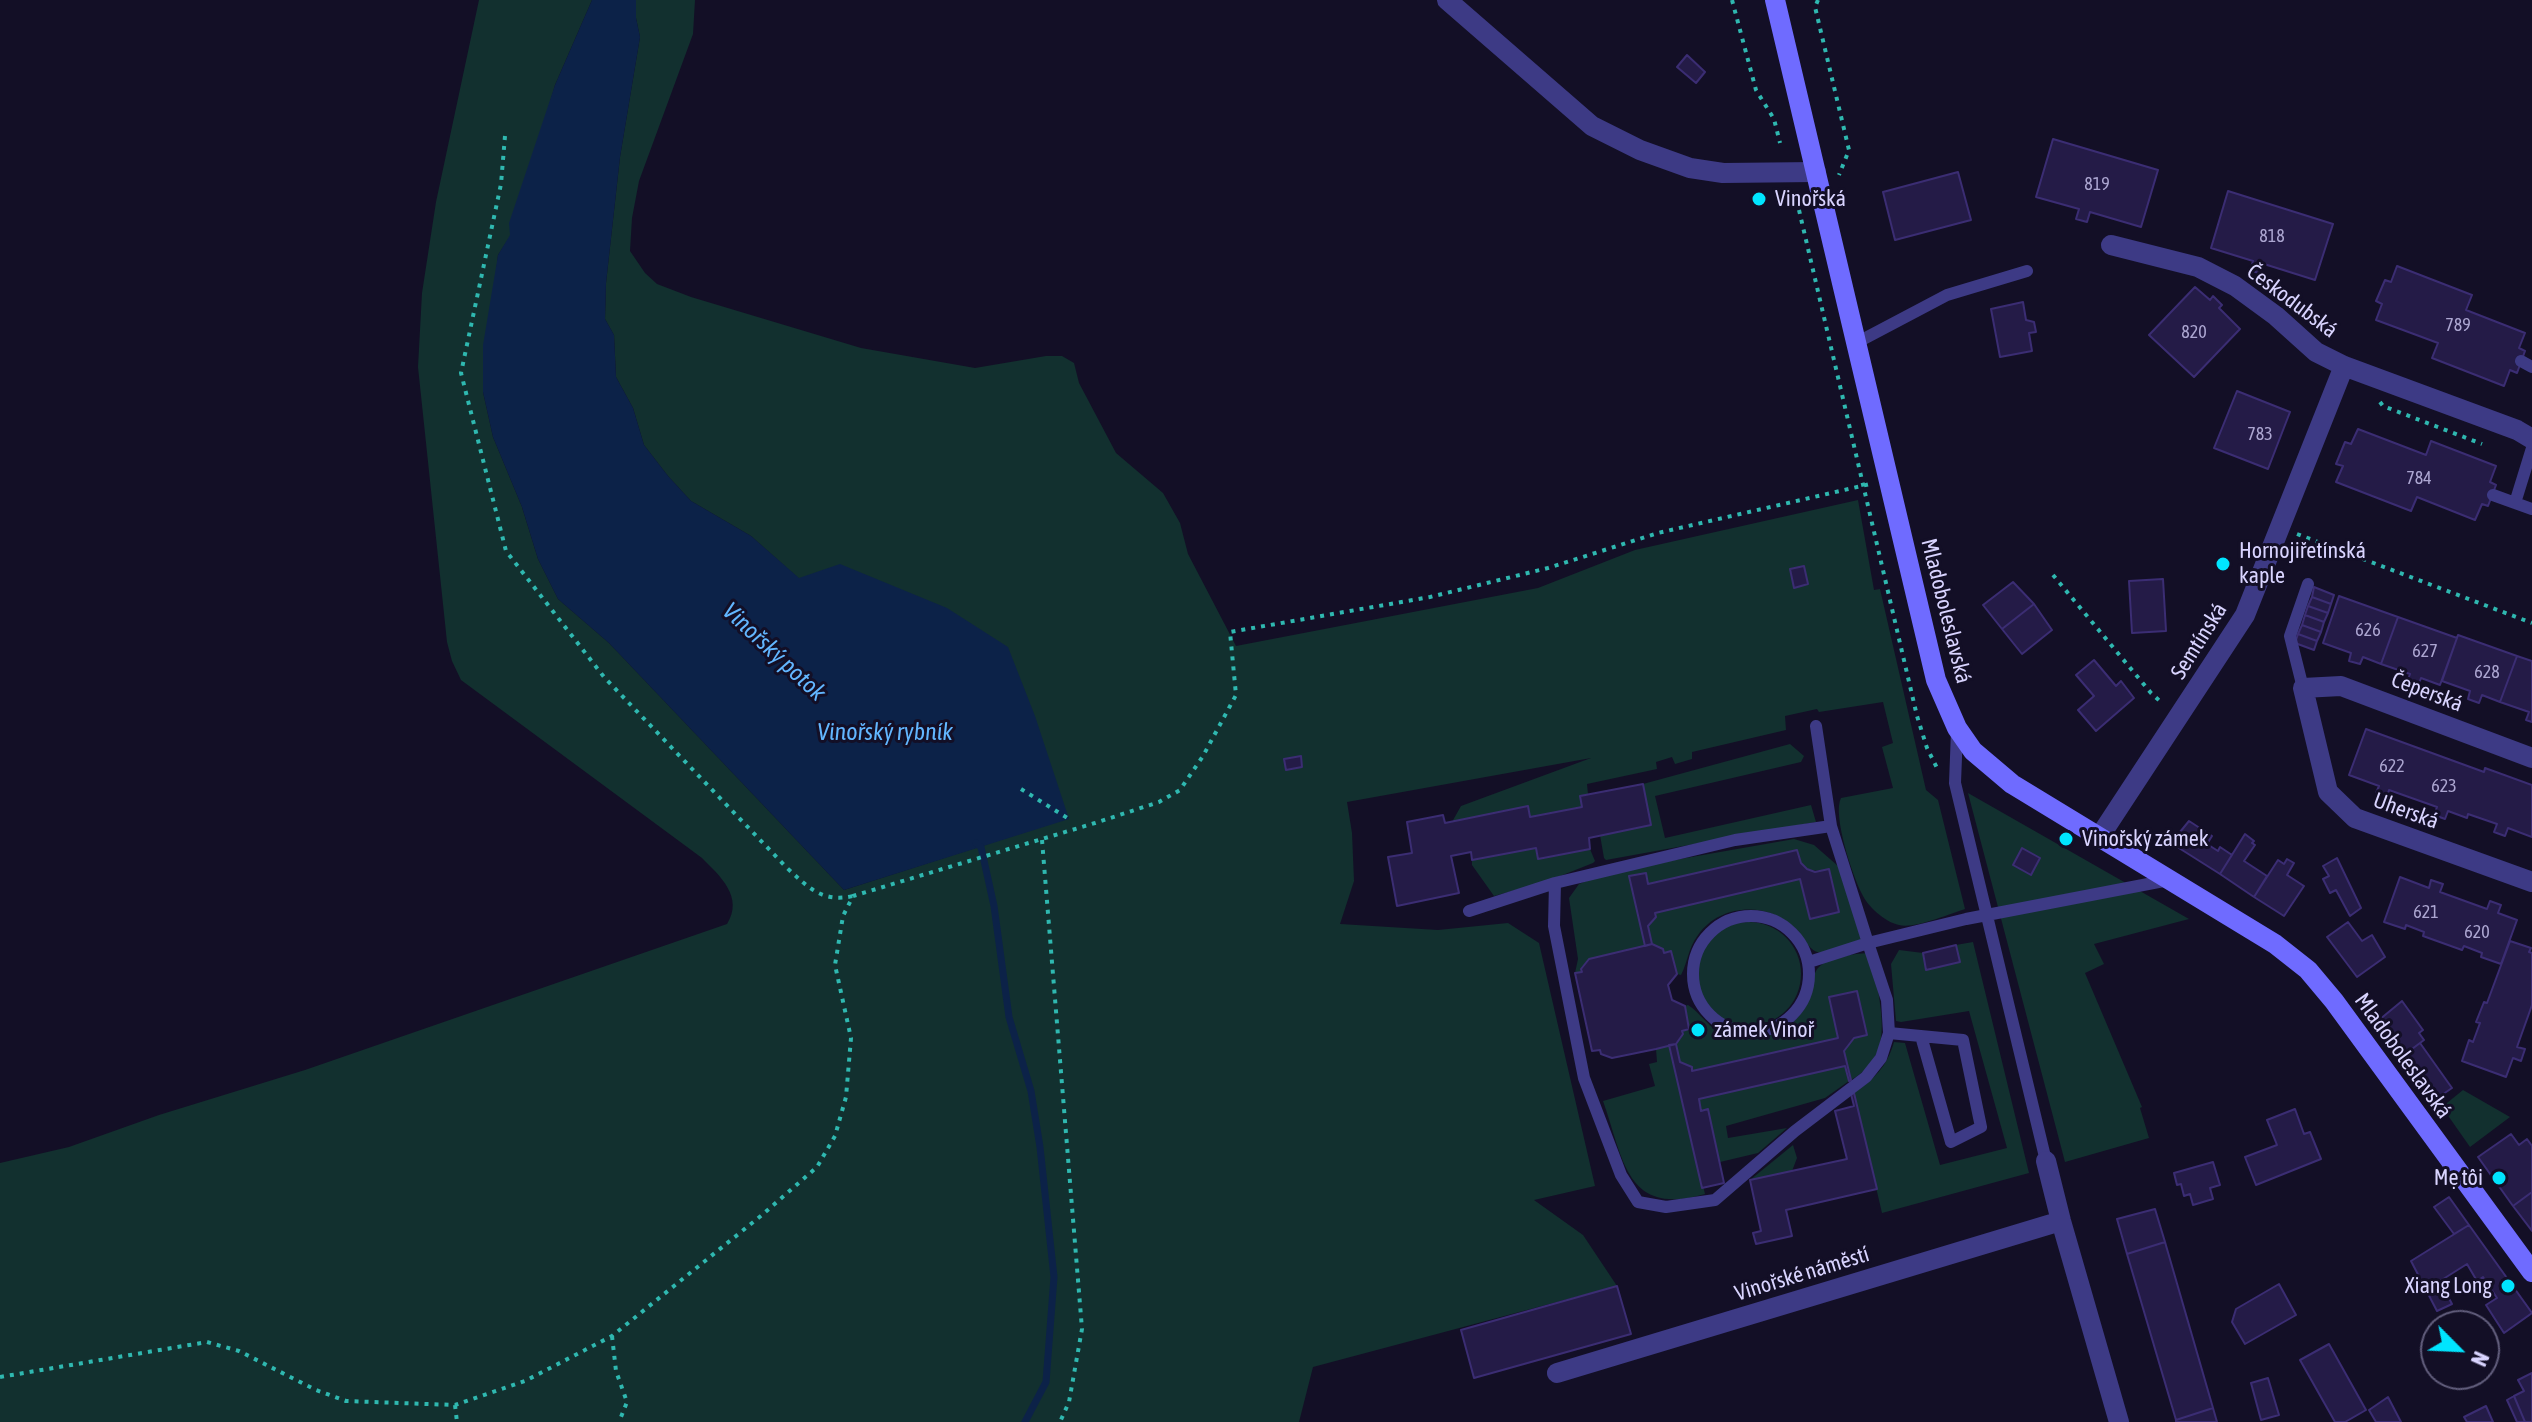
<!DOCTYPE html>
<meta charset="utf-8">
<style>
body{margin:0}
#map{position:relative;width:2532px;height:1422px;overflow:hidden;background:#130f26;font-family:"Asap Condensed",sans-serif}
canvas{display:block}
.north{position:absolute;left:2420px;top:1310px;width:80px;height:80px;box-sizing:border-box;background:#130f26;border:2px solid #625e7d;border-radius:50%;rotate:114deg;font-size:22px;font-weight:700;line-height:32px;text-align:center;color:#d9d4ff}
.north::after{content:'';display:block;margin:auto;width:28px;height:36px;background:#00e5ff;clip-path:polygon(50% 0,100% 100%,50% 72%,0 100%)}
</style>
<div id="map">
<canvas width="2532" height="1422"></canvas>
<div class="north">N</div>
</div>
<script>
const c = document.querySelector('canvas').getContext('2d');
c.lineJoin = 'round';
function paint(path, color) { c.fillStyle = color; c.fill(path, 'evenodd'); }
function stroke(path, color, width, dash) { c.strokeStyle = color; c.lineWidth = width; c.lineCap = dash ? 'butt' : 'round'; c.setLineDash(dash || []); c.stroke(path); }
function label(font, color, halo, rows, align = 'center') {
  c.font = font + ' "Asap Condensed",sans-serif'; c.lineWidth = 6; c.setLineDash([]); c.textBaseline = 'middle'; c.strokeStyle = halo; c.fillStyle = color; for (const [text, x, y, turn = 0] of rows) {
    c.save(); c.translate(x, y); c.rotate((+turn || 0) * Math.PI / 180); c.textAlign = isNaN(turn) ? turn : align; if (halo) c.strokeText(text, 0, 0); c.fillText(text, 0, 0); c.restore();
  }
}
paint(new Path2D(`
 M479,0H592L555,85L511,235L498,255L483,392L493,437L522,507L538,559L558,599L609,643L844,890L1069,818L751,536L691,501L668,476L644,445L633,408L616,377L614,335L605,319L606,283L620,157L640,37L636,18V0H695L693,34L639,181L632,218L630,251L645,273L657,284L691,297L861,348L975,368L1046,356H1062L1074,363L1079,383L1116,453L1163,493L1180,523L1188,554L1236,646L1538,588L1635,550L1858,500L1874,590L1880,589L1926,790L1938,800L1965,909C1949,914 1915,929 1899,925C1885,922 1868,907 1862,894C1853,877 1832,815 1841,798L1893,788L1882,747L1893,743L1883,702L1819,712L1817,709L1785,716L1786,730L1692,752V759L1675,764L1672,757L1656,762L1657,769L1587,784L1588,794L1580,796L1582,807L1530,817L1527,806L1452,822L1461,806L1591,758L1347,802L1352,833L1354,881L1340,924L1438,930L1508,923L1539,943L1595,1186L1534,1200L1583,1235L1617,1286L1313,1367L1299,1422H0V1163L69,1147L159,1115L305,1070L727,924C744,897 720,876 702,858L461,680L452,661L447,642L418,367L422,293L436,202Z
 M1790,744L1804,756L1801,762L1655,796L1665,838L1811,805L1816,822L1606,860L1604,858L1600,835L1651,825L1643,784Z
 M1968,793L2189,919L2094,944L2104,964L2085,973L2142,1107L2140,1108L2149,1138L2065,1162Z
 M1794,839L1814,845L1838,866L1864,940C1854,943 1833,953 1823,953C1809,953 1804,937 1796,929C1769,901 1720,903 1698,935C1688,948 1688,962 1681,975L1677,974L1671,952L1664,953L1663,949L1652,944L1648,926L1656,917L1655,913L1800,879L1810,919L1839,912L1829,869C1809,873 1802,870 1797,850L1648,884L1646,873L1641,926L1645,946L1589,959L1581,968L1582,972L1575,973L1578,959L1569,898L1579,884L1612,871Z
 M1536,848L1538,859L1590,849L1595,861L1593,863L1545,882L1494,896L1472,865V860Z
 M1697 974a52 52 0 1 1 104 0a52 52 0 1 1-104 0Z
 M1973,942L2029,1173L1882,1213L1854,1093C1874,1079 1887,1067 1894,1042L1905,1043L1940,1165L2007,1148L1969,1011L1901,1022L1896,1021L1891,964L1899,950L1923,953L1927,970L1959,962L1956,945Z
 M1868,953C1875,967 1877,980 1879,996C1884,1031 1886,1060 1851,1080L1844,1051L1854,1038L1867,1034L1857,991L1829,998L1838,1038L1692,1071L1680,1062L1676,1044L1683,1035L1682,1031L1689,1029L1685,1006L1688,1005C1701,1013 1709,1029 1725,1035C1757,1047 1795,1032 1809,1000C1814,990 1811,973 1820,966C1831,956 1854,954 1868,953Z
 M1669,1046L1705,1194C1626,1217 1624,1160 1603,1101L1655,1086L1649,1064L1657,1062L1656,1049Z
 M1845,1066L1849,1081L1825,1098L1726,1126L1728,1138L1787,1128L1758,1153L1720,1162L1708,1110L1701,1111L1699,1099Z
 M2463,1090L2510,1117L2470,1147L2442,1107Z
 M1793,1145L1797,1158L1792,1171L1750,1180Z`), '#12302f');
paint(new Path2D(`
 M592,0H636V18L640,37L620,157L606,283L605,319L614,335L616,377L633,408L644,445L668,476L691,501L751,536L799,578L840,564L947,608L1008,647L1035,716L1069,819L844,890L609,643L558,599L538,559L522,507L493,437L483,392V345L498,255L510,235L509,223L555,85Z`), '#0c2248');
stroke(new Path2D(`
 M976,843L981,847L994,906L1009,1017L1031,1091L1040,1147L1054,1277L1046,1382L1025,1422`), '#0c2248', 7);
const building = new Path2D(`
 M1687,55L1705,72L1696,83L1677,67Z
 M2053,139L2158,170L2141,227L2090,212L2087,222L2076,219L2079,209L2036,197Z
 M1958,172L1971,220L1895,240L1883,192Z
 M2228,191L2333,224L2315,280L2264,264L2261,274L2250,270L2253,261L2211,248Z
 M2397,266L2472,295L2466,310L2525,333L2519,348L2525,351L2517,373L2510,370L2504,386L2432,358L2438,343L2376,320L2382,304L2376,301L2385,280L2391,282Z
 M2195,287L2210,300L2213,296L2222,305L2219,308L2240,329L2194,377L2149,335Z
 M2023,302L2026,320L2034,322L2036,332L2029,333L2032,351L2000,357L1991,309Z
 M2237,391L2290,412L2268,469L2214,448Z
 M2358,429L2426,455L2431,441L2496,466L2490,482L2496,485L2488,506L2482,504L2475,520L2417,497L2411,511L2336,482L2343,466L2336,464L2345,442L2351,444Z
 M1804,566L1808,584L1794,588L1790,569Z
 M2163,579L2166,631L2132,633L2129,581Z
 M2013,582L2034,604L2002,629L1983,605Z
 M2314,587L2334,595L2331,604L2312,597Z
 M2339,596L2398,617L2381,664L2363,657L2360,664L2349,661L2351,653L2323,643Z
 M2312,597L2331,604L2328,613L2308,606Z
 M2034,604L2052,630L2022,654L2002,629Z
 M2308,606L2328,613L2324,622L2305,615Z
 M2305,615L2324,622L2321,632L2302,625Z
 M2398,617L2457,638L2440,685L2421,678L2418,686L2407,682L2410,674L2381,664Z
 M2302,625L2321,632L2317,641L2298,634Z
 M2298,634L2317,641L2314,650L2295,643Z
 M2458,635L2517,656L2500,702L2482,695L2479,703L2468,699L2470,691L2442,681Z
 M2517,656L2532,661V722L2526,720L2529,712L2500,702Z
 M2094,660L2116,686L2121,681L2134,698L2096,731L2078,710L2094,696L2076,675Z
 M2366,729L2484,772L2485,768L2532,785V837L2508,828L2505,836L2494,832L2497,824L2468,814L2467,818L2448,811L2445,819L2434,815L2437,807L2389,790L2387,798L2376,793L2379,786L2349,775Z
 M1301,756L1302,767L1286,770L1284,759Z
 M1643,784L1651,825L1589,838L1590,849L1538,859L1536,848L1472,860L1471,852L1451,856L1459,893L1397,906L1388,857L1412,853L1407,822L1443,815L1445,823L1528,806L1530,817L1582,807L1580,796Z
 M2189,821L2212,836L2207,844L2218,851L2220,847L2232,855L2220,874L2171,843Z
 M2245,834L2254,841L2252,843L2255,845L2244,861L2267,876L2254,897L2220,874Z
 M2022,848L2040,858L2031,875L2013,865Z
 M1797,850L1801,863L1807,869L1815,872L1829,869L1839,912L1810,919L1800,879L1655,913L1656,917L1648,926L1652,944L1645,946L1629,876L1646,873L1648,884Z
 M2337,858L2361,908L2350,916L2336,890L2330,893L2323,879L2329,876L2323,866Z
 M2287,859L2294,863L2287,875L2304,886L2284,916L2254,897L2278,860L2284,864Z
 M2400,877L2429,888L2431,880L2443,884L2440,892L2487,909L2490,901L2501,905L2498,913L2517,920L2501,964L2481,957L2482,953L2464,946L2462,950L2423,936L2424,932L2406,925L2405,929L2384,922Z
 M2348,922L2362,941L2372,935L2385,957L2357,977L2327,937Z
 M2510,941L2531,948L2529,952L2532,953V1005L2517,1047L2525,1049L2521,1061L2513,1058L2506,1077L2462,1061L2469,1040L2473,1042L2480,1023L2476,1022L2484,1002L2487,1003Z
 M1652,944L1663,949L1664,953L1671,951L1677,974L1668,985L1672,1000L1685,1006L1689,1029L1682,1031L1683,1034L1676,1044L1656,1049L1612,1058L1601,1054L1600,1050L1592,1051L1575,973L1582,972L1581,969L1589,959Z
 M1956,945L1960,962L1926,970L1923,953Z
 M1857,991L1867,1035L1854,1038L1844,1051L1851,1080L1849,1081L1845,1066L1699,1099L1701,1111L1708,1109L1724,1183L1702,1188L1669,1045L1676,1044L1680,1062L1692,1067V1071L1838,1038L1829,997Z
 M2402,1001L2423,1030L2419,1033L2424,1040L2404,1055L2379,1020Z
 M2420,1043L2452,1088L2436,1099L2404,1055Z
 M1854,1093L1877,1189L1786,1210L1792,1236L1756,1244L1753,1233L1761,1231L1750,1180L1847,1159L1835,1111L1854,1106L1851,1094Z
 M2295,1109L2304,1134L2310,1132L2321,1159L2256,1185L2245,1157L2277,1145L2267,1120Z
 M2511,1134L2519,1145L2527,1139L2532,1146V1192L2513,1206L2478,1157Z
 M2213,1162L2220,1185L2210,1188L2213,1199L2193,1205L2190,1194L2184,1196L2181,1184L2177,1185L2174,1173Z
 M2532,1192V1231L2513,1206Z
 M2449,1197L2469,1225L2454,1234L2434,1207Z
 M2155,1209L2165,1242L2127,1254L2117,1219Z
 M2469,1225L2532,1313L2504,1333L2486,1305L2497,1298L2483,1277L2477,1281L2467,1264L2440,1281L2452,1304L2437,1311L2411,1261Z
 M2165,1242L2213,1408L2176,1420L2127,1254Z
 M2279,1284L2296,1315L2245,1344L2232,1322L2236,1309Z
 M1617,1286L1631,1334L1474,1378L1461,1330Z
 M2329,1344L2366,1410L2345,1422H2335L2300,1360Z
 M2532,1373V1422H2525L2514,1396L2524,1391L2518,1380Z
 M2268,1378L2279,1415L2261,1420L2251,1383Z
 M2514,1396L2525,1422H2517L2507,1400Z
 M2388,1397L2401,1422H2376L2369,1410Z
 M2486,1406L2493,1422H2467L2464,1417Z
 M2213,1408L2217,1422H2176V1420Z`);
paint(building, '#241b47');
stroke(building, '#3b2d73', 2);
stroke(new Path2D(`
 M1732,0L1756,90L1774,119L1780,143
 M1818,0L1815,7L1849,150L1839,175
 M505,136L501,184L461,373L506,551L604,677L787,868C808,887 822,903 853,896
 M1799,210L1917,716L1927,748L1938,770
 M2380,402L2383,406L2482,444
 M2297,534L2532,623
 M2053,575L2151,693L2162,703
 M1021,789L1069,819
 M1042,840L1082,1329L1069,1402L1060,1422
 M612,1336L616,1371L627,1402L619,1422
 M0,1377L207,1342L239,1351L316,1390L346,1401L455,1405L525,1381L612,1336L762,1215L817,1167L835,1136L846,1097L851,1038L835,965L843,916L853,896L1095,823L1159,802L1180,790L1203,756L1236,695L1230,632L1430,597L1548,568L1658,533L1870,484
 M455,1405L457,1422`), '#2fb8b0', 4, [4, 6]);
stroke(new Path2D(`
 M1856,343L1947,295L2027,271
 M2521,361L2532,367
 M2493,495L2532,509
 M2515,503L2532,448
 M2303,688L2290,636L2308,584
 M1816,726L1831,826
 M1957,731L1955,783L2046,1161
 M1555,883L1554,926L1584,1078L1621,1175L1638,1202L1666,1207L1715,1200L1795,1131L1866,1077L1881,1058L1889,1033L1887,1000L1868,943L1966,919L2169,880
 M1469,911L1555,883L1735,840L1831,826L1868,943L1809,962
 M1693 974a58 58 0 1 1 116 0a58 58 0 1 1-116 0Z
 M1889,1033L1963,1040L1981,1127L1951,1142L1921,1036`), '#3d3a85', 12);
stroke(new Path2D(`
 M1447,0L1592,126L1640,150L1690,168L1723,173L1816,172
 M2111,245L2198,267L2235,286L2276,316L2316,352L2344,366L2517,430L2532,439
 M2532,758L2341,686L2303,688L2328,792L2355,818L2532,882
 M2100,836L2245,615L2344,366
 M2046,1161L2061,1221L2119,1422
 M1557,1373L2061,1221`), '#3d3a85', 20);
stroke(new Path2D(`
 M1775,0L1936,680L1957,728L1973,751L2012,784L2275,944L2308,970L2334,1001L2532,1272`), '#6f6bff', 20);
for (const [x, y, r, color] of [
 [1759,199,8,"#00e5ff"],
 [2223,564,8,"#00e5ff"],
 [2066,839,8,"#00e5ff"],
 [1698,1030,8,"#00e5ff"],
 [2499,1178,8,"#00e5ff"],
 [2508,1286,8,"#00e5ff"]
]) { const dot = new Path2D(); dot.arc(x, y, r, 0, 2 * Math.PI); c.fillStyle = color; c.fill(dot); stroke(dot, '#130f26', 3); }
label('18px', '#aca6d1', null, [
 ["819",2097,184],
 ["818",2272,236],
 ["789",2458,325],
 ["820",2194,332],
 ["783",2260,434],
 ["784",2419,478],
 ["626",2368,630],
 ["627",2425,651],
 ["628",2487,672],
 ["622",2392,766],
 ["623",2444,786],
 ["621",2426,912],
 ["620",2477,932]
]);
label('22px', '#d9d4ff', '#130f26', [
 ["Vinořská",1775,199],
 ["Hornojiřetínská",2239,551],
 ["kaple",2239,576],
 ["Vinořský zámek",2082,839],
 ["zámek Vinoř",1714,1030],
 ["Mẹ tôi",2483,1178,"right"],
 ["Xiang Long",2492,1286,"right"]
], 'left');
label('22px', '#d9d4ff', '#130f26', [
 ["Českodubská",2292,301,37],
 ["Mladoboleslavská",1946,611,76],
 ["Semtínská",2199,641,-58],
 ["Čeperská",2427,692,21],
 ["Uherská",2406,811,20],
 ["Mladoboleslavská",2403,1056,54],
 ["Vinořské náměstí",1802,1274,-17]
]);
label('italic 24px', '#62b6ff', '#130f26', [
 ["Vinořský potok",774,652,43],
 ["Vinořský rybník",885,732]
]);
</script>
